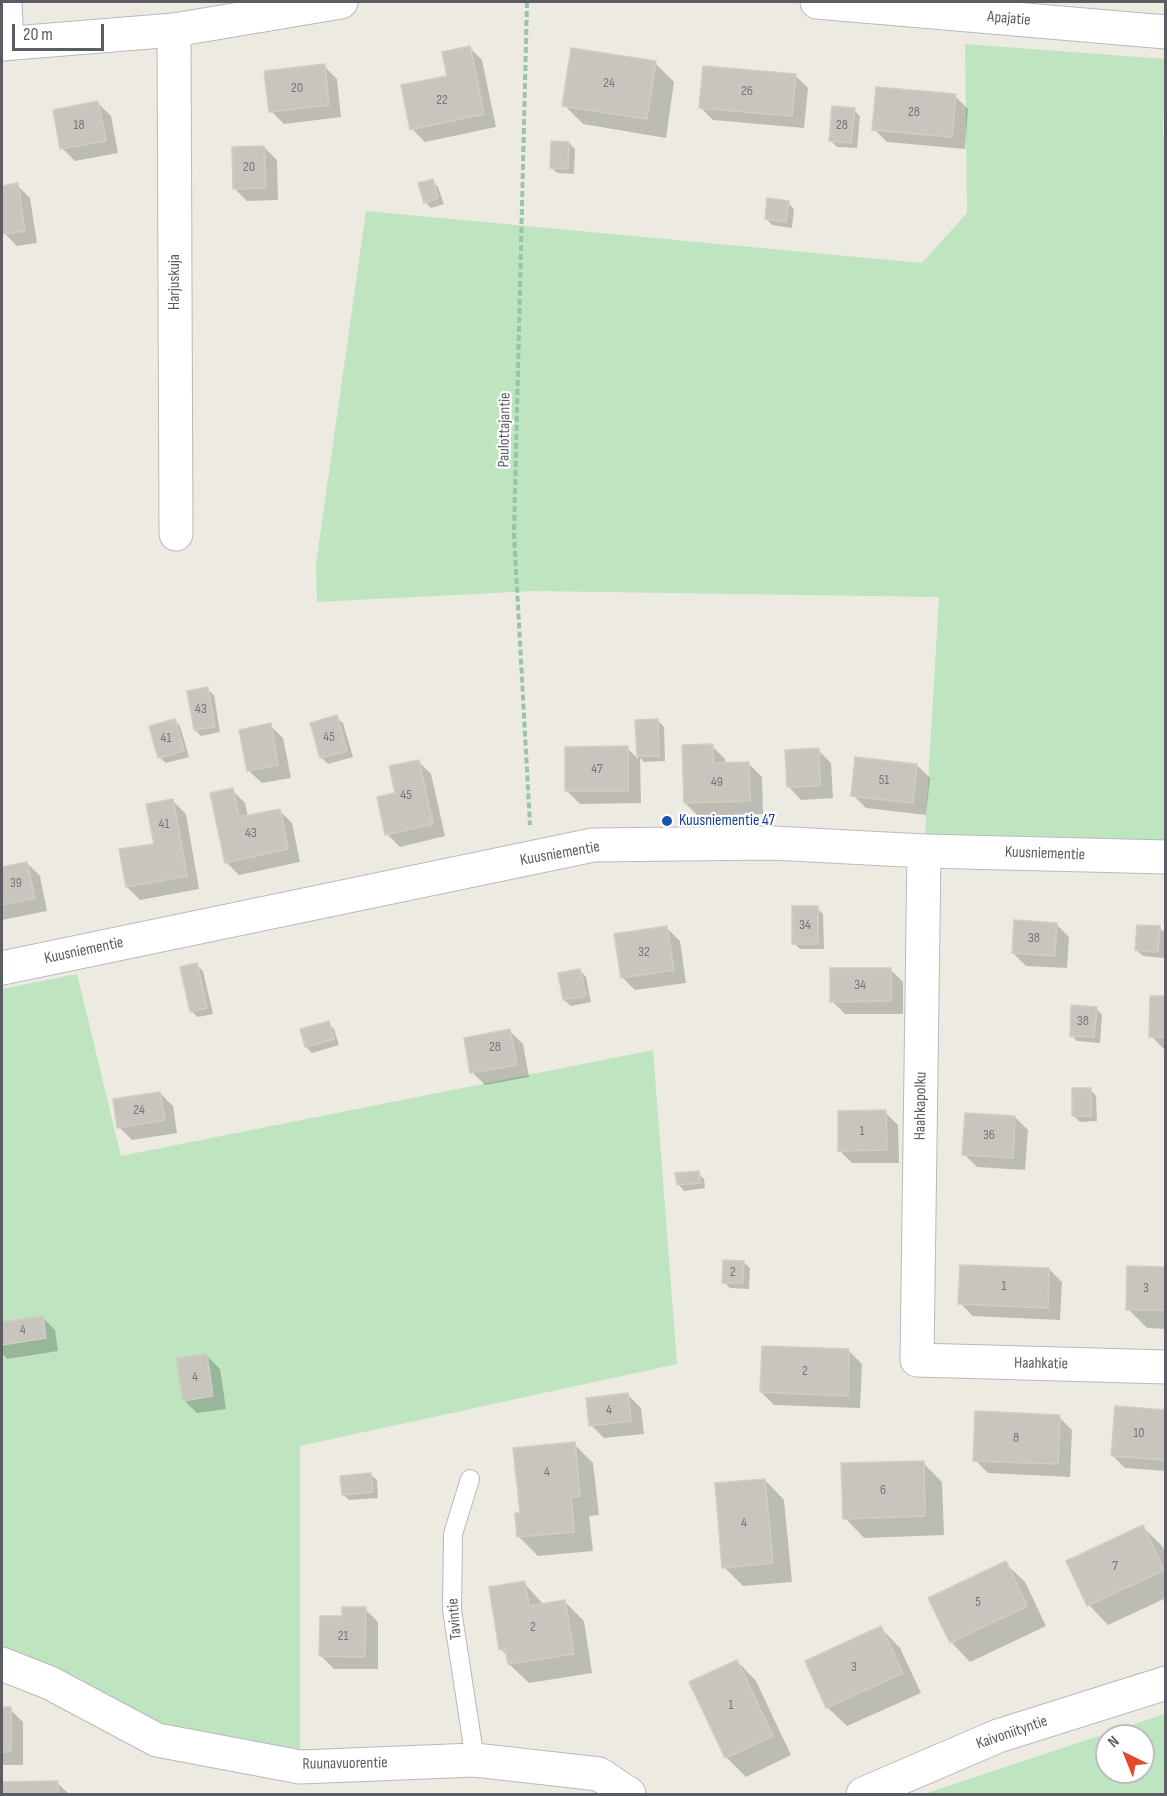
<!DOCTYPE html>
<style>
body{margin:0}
#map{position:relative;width:1167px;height:1796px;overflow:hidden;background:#edebe1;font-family:"Sofia Sans Condensed",sans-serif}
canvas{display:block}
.frame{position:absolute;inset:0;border:3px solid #5a5d62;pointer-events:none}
.north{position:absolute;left:1095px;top:1724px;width:60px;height:60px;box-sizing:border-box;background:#fff;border:2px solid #bdbec0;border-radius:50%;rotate:317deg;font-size:16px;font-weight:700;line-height:24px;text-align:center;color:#5a5d62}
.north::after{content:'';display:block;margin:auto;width:21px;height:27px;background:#e5482f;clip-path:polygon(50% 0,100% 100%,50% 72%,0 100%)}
.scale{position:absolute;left:12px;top:24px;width:92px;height:27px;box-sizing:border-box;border:3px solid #5a5d62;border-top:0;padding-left:8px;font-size:18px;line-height:21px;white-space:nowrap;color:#5a5d62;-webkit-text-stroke:4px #fff;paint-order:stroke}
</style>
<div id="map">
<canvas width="1167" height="1796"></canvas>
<div class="frame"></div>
<div class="north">N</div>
<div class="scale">20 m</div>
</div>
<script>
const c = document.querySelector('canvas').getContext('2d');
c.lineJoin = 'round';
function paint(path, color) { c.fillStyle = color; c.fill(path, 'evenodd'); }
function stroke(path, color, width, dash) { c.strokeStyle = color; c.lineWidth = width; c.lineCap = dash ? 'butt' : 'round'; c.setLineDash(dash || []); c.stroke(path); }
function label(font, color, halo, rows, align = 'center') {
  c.font = font + ' "Sofia Sans Condensed",sans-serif'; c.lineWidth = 4.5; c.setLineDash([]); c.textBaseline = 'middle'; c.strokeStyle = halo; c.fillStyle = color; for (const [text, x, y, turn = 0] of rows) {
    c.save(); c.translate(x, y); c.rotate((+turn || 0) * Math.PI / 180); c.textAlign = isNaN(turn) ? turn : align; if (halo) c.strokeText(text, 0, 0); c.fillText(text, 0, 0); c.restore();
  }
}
paint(new Path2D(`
 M965,44L1165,59L1163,137L1166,140L1165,857L924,851L939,597L534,591L317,602L316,564L366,211L922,263L967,213Z
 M77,974L121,1156L653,1050L677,1364L300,1446V1767L157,1740L2,1664V989Z
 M1165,1714V1794H924ZM1107,1736H1143V1772H1107Z`), '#bee4c0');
paint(new Path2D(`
 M469,47L482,60L496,127L425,142L412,129Z
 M655,63L674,82L666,138L583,124L564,105Z
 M324,66L337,79L341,117L284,124L271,111Z
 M795,75L808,88L804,128L713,120L700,107Z
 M955,96L968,109L965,149L887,142L874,129Z
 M98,103L111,116L118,153L75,161L62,148Z
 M854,110L860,116L857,148L837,147L831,141Z
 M569,143L575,149L574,174L557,173L551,167Z
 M264,147L277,160L278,200L247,201L234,188Z
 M432,181L438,187L444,204L431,208L425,202Z
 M17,185L30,198L37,243L17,246L4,233L2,187Z
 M788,203L794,209L792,228L772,225L766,218Z
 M207,689L214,695L220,732L201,736L195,730Z
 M336,717L343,723L353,757L328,764L322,758L312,724Z
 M174,720L180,726L189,757L166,763L159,757Z
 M637,721H658L664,727L665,761L644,762L640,758L641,803L580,804L567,791L627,748L638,759Z
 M270,725L283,738L291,778L262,783L249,771Z
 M712,746L725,759V764H749L762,777L763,814L698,816L685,803Z
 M818,750L831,763L833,798L801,800L789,787Z
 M418,761L431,774L445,836L400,847L387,834L397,794Z
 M917,765L930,778L926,815L866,808L853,795Z
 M232,790L245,803L248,817L279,810L292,823L300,862L239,875L226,862Z
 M173,801L186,814L199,889L140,900L127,887L156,845Z
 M27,863L40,876L47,911L2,920V868Z
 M817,908L823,914L824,949H800L794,943Z
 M1056,924L1069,937L1067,968L1026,966L1013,953Z
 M667,928L680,941L686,983L635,990L622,977Z
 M1160,928L1166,934L1164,958L1143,956L1136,950Z
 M197,965L203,971L213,1014L198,1017L191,1011Z
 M890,969L903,982V1014H845L832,1001Z
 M580,970L586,977L591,1002L571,1006L564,1000Z
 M1166,998V1049H1164L1151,1036Z
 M1096,1008L1102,1015L1100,1043L1077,1041L1071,1035Z
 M328,1023L334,1029L339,1045L312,1053L306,1047Z
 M510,1031L523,1044L529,1077L485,1085L472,1072Z
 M1090,1089L1096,1096L1097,1121L1080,1122L1074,1116Z
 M160,1093L173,1106L177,1133L132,1140L119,1127Z
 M885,1112L898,1125L899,1163H852L839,1150Z
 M1015,1117L1028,1130L1025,1170L977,1167L964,1154Z
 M698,1173L704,1179L705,1188L684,1191L678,1184Z
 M743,1262L750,1268L749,1289L730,1288L724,1282Z
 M1049,1269L1062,1282L1060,1320L973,1316L960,1303Z
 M1166,1269V1329L1147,1328L1128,1309Z
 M42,1317L55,1330L58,1351L7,1359L2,1353V1323Z
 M849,1351L862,1364L860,1408L774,1405L761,1392Z
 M207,1356L220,1369L226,1409L197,1413L184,1400Z
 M628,1395L641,1408L644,1434L604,1438L591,1425Z
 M1166,1411V1471L1125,1468L1112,1455Z
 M1059,1417L1072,1430L1070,1477L988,1473L975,1460Z
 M574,1444L593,1463L599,1515L589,1516L593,1551L538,1556L519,1537L522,1514Z
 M923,1463L942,1482L944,1535L864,1538L845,1518Z
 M370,1474L377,1480L378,1498L349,1500L343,1494Z
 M765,1480L784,1500L792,1582L743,1586L724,1567Z
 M1142,1526L1162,1546L1166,1554V1598L1108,1625L1089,1605L1068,1562Z
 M1005,1563L1025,1582L1046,1626L970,1662L951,1642Z
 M524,1583L544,1605L565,1602L584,1621L592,1673L529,1683L509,1664L508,1657L501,1649Z
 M365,1609L378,1622V1669H334L321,1656L343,1617Z
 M881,1628L900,1648L921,1693L847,1726L827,1707Z
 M737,1661L756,1681L791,1755L746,1777L726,1757L691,1683Z
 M2,1709H10L23,1722V1765H2Z
 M57,1783L69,1794H2V1784Z`), '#0003');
const building = new Path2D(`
 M470,46L484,114L410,130L401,85L447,76L442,52Z
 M571,48L656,61L647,119L562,106Z
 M325,64L329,105L269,112L264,71Z
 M703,66L796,74L792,116L699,108Z
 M876,87L956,94L952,137L872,130Z
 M98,101L106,141L60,149L53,110Z
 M832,106L855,108L851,143L829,141Z
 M551,141L569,142L568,169L550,168Z
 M264,146L266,188L233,189L232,147Z
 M433,179L438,198L424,203L418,183Z
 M18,183L25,231L2,234V186Z
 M767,198L789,201L786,222L765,219Z
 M208,687L215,727L194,730L187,691Z
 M337,715L347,751L320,758L310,723Z
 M175,719L184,751L158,758L149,726Z
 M658,719L659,756H637L635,720Z
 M271,723L278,765L247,771L239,730Z
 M713,744V763L749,762L750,801L684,803L682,745Z
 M628,746V791H565V747Z
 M819,748L820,786L787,787L785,750Z
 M855,757L917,764L913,803L851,796Z
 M419,760L433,824L385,835L377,797L395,793L389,766Z
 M233,788L239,817L280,809L288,849L225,863L210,793Z
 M173,799L187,876L126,887L119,849L154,844L146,804Z
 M27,862L35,898L2,905V867Z
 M792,906H818V944H792Z
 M1014,920L1057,923L1055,956L1012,953Z
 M1137,925L1160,926L1158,952L1135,950Z
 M667,926L674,970L621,978L614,934Z
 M197,963L207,1008L190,1012L180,967Z
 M830,968H891V1001L830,1002Z
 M580,969L586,996L563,1000L558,973Z
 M1150,996H1166V1037H1149Z
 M1071,1005L1097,1007L1094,1037L1070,1036Z
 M329,1021L334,1039L305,1047L300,1029Z
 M510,1029L517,1065L470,1073L464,1038Z
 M1072,1088H1091V1116H1072Z
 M160,1092L165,1120L117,1128L113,1099Z
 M886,1110L887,1150L838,1151V1111Z
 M965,1113L1015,1116L1013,1158L962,1155Z
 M699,1171L700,1183L677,1185L675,1173Z
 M723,1260L744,1261L743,1283H722Z
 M960,1265L1049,1268L1048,1308L958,1304Z
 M1127,1266L1166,1267V1310H1126Z
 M43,1316L46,1338L2,1345V1322Z
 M762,1346L849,1349L848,1396L760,1392Z
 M207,1354L213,1396L183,1401L176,1358Z
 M628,1393L631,1421L589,1426L586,1398Z
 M1115,1406L1166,1410V1460L1111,1456Z
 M975,1411L1060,1415L1058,1464L973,1461Z
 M575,1442L580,1496L571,1497L574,1532L517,1537L515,1513H520L513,1448Z
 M924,1461L925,1516L843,1519L841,1463Z
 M371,1473L373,1492L342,1495L340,1476Z
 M765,1479L773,1563L722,1568L715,1483Z
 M1143,1525L1164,1570L1087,1606L1066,1561Z
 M1006,1561L1027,1606L950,1643L928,1598Z
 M525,1581L529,1606L565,1600L574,1654L508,1664L505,1649L499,1650L489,1587Z
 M342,1607H366L365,1657L319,1656L320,1616H342Z
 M881,1626L903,1673L826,1708L805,1661Z
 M737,1660L773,1736L725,1758L689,1682Z
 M2,1707H11V1752H2Z
 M58,1781V1794H2V1782Z`);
paint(building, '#c8c5bf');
stroke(building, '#d1cdc0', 1.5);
const lane = new Path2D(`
 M470,1479L453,1534L452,1610L475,1760`);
const street = new Path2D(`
 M5,2L7,43
 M817,2L1166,32
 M174,30L176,534
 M2,44L174,30L341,2
 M924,851L917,1360L1166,1367
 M2,1664L50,1683L157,1740L300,1767L475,1760L599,1774L629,1794
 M863,1794L998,1736L1166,1683`);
const secondary = new Path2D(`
 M2,968L593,845L773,843L924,851L1166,857`);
stroke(lane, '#b7b9be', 20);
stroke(street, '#b7b9be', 35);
stroke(secondary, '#b7bac0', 35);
stroke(new Path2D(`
 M527,2L514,533L530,825`), '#98c4a7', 4, [6, 3]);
stroke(lane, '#fff', 18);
stroke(street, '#fff', 33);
stroke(secondary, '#fff', 33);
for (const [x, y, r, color] of [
 [667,821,6,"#1a4fb4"]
]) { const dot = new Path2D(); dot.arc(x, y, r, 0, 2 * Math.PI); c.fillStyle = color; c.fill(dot); stroke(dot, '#fff', 2); }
label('14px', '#767779', null, [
 ["24",609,83],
 ["20",297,88],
 ["26",747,91],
 ["22",442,100],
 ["28",914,112],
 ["18",79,125],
 ["28",842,125],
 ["20",249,167],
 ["43",201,709],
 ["45",329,737],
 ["41",166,738],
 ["47",597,769],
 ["51",884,780],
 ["49",717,782],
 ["45",406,795],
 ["41",164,824],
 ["43",251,833],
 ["39",16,883],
 ["34",805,925],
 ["38",1034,938],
 ["32",644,952],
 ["34",860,985],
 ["38",1083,1021],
 ["28",495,1047],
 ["24",139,1110],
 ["1",862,1131],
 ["36",989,1135],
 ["2",733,1272],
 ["1",1004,1286],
 ["3",1146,1288],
 ["4",23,1330],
 ["2",805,1371],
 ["4",195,1377],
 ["4",609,1410],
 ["10",1139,1433],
 ["8",1016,1438],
 ["4",547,1472],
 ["6",883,1490],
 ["4",744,1523],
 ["7",1115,1566],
 ["5",978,1602],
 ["2",533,1627],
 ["21",343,1636],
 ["3",854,1667],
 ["1",731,1705]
]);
label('16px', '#5a5d62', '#fff', [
 ["Apajatie",1009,19,5],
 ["Harjuskuja",175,282,-90],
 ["Paulottajantie",505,430,-89],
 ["Kuusniementie",560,854,-10],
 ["Kuusniementie",1045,854,2],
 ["Kuusniementie",84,951,-12],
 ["Haahkapolku",921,1106,-89],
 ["Haahkatie",1041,1364,1],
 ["Tavintie",455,1619,-95],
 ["Kaivoniityntie",1012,1733,-19],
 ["Ruunavuorentie",345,1764,-1]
]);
label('16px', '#164399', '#fff', [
 ["Kuusniementie 47",679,821]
], 'left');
</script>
